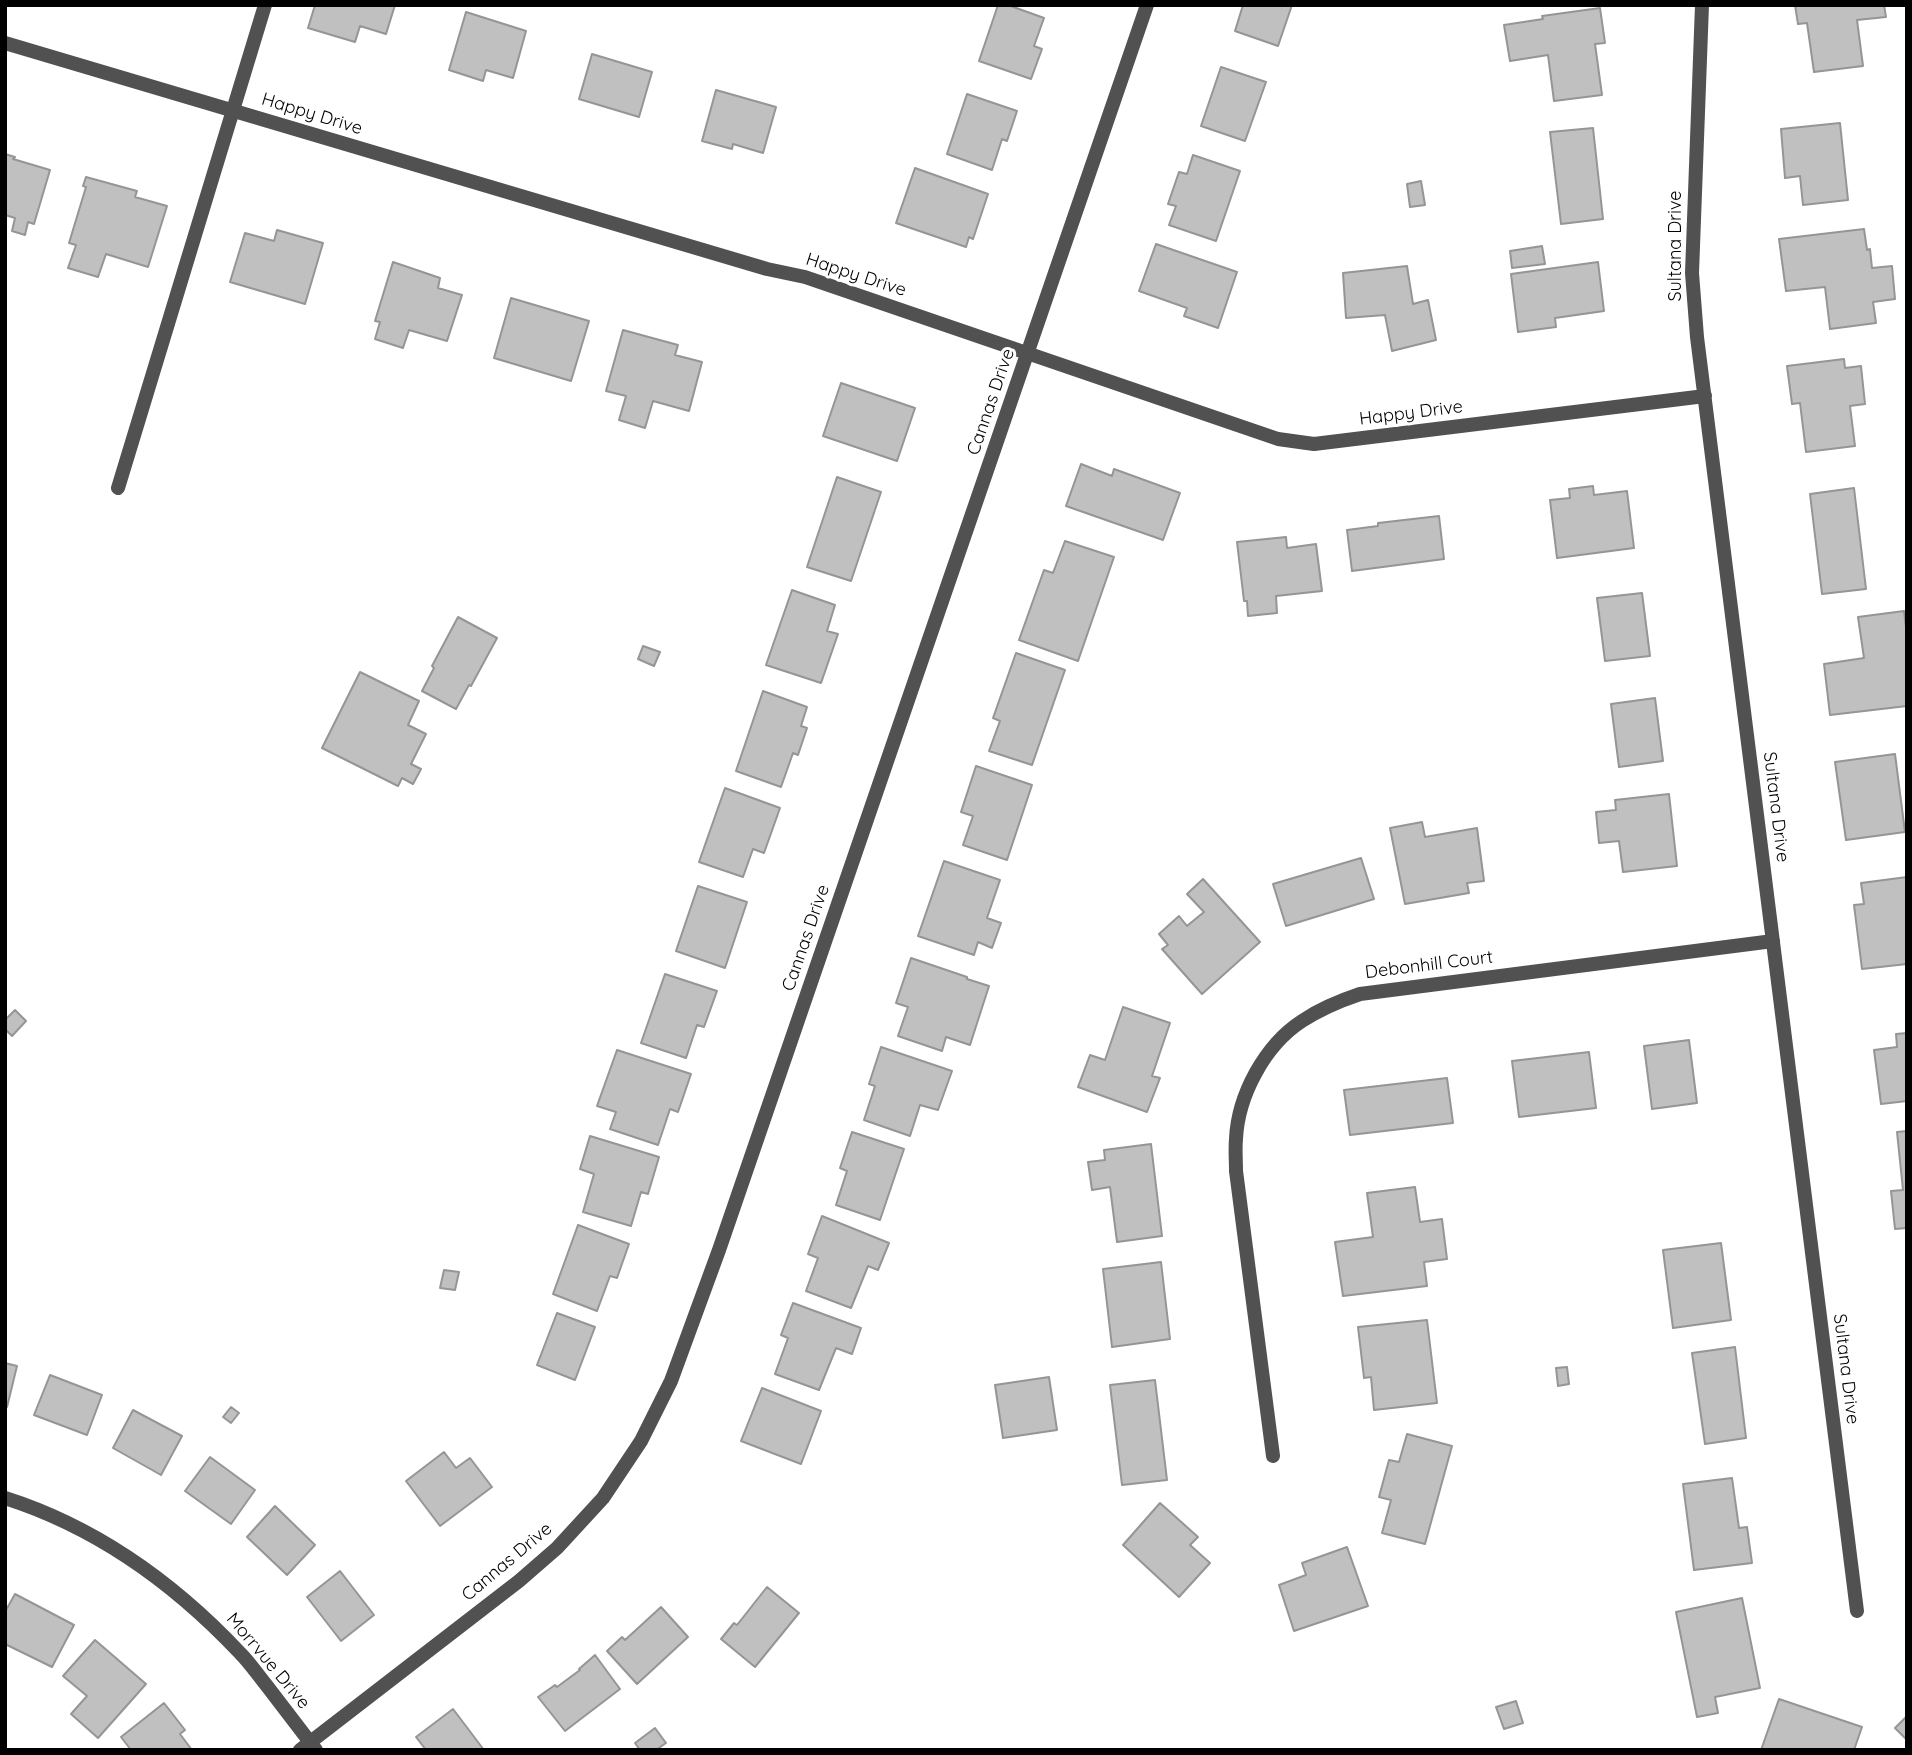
<!DOCTYPE html>
<style>
body{margin:0}
#map{position:relative;width:1912px;height:1755px;overflow:hidden;background:#fff;font-family:Quicksand,sans-serif}
canvas{display:block}
.frame{position:absolute;inset:0;border:7px solid #000;pointer-events:none}
</style>
<div id="map">
<canvas width="1912" height="1755"></canvas>
<div class="frame"></div>
</div>
<script>
const c = document.querySelector('canvas').getContext('2d');
c.lineJoin = 'round';
function paint(path, color) { c.fillStyle = color; c.fill(path, 'evenodd'); }
function stroke(path, color, width, dash) { c.strokeStyle = color; c.lineWidth = width; c.lineCap = dash ? 'butt' : 'round'; c.setLineDash(dash || []); c.stroke(path); }
function label(font, color, halo, rows, align = 'center') {
  c.font = font + ' Quicksand,sans-serif'; c.lineWidth = 6; c.setLineDash([]); c.textBaseline = 'middle'; c.strokeStyle = halo; c.fillStyle = color; for (const [text, x, y, turn = 0] of rows) {
    c.save(); c.translate(x, y); c.rotate((+turn || 0) * Math.PI / 180); c.textAlign = isNaN(turn) ? turn : align; if (halo) c.strokeText(text, 0, 0); c.fillText(text, 0, 0); c.restore();
  }
}
const building = new Path2D(`
 M315,5H395L386,34L360,26L355,42L308,28Z
 M998,5H1008L1044,18L1034,46L1042,49L1031,79L979,61Z
 M1243,5H1292L1278,46L1235,31Z
 M1795,5H1884L1886,17L1857,20L1863,66L1814,72L1807,23L1798,24Z
 M1600,8L1605,43L1595,44L1602,95L1554,101L1548,55L1510,61L1504,25L1543,19L1542,16Z
 M466,12L526,31L513,78L486,70L483,81L449,70Z
 M592,54L652,72L639,117L579,99Z
 M1221,67L1266,82L1245,141L1201,126Z
 M716,90L776,107L763,153L733,144L732,149L702,141Z
 M967,94L1017,111L1007,141L1002,139L992,170L947,154Z
 M1840,123L1848,200L1803,205L1800,176L1785,178L1781,129Z
 M1593,128L1603,219L1561,224L1550,132Z
 M5,154L15,157L13,159L50,170L34,224L28,222L25,235L12,231L15,218L5,215Z
 M1193,155L1240,171L1216,241L1169,225L1176,206L1168,204L1179,172L1187,174Z
 M915,168L988,194L973,239L969,237L966,247L896,223Z
 M86,177L137,191L135,197L167,206L148,267L106,254L98,277L68,268L76,245L69,243L86,187L83,186Z
 M1421,181L1425,205L1410,207L1407,184Z
 M1864,229L1867,250L1870,249L1872,268L1892,266L1895,299L1873,302L1876,323L1830,329L1825,287L1786,291L1779,239Z
 M277,230L323,243L305,304L230,282L245,233L274,241Z
 M1156,244L1237,272L1218,328L1184,316L1187,308L1139,291Z
 M1542,246L1545,264L1512,268L1510,251Z
 M393,262L440,278L438,288L462,295L447,341L409,330L403,348L375,339L380,322L375,321Z
 M1598,262L1604,311L1555,318L1556,327L1518,332L1511,274Z
 M1407,266L1413,304L1428,300L1436,340L1392,351L1385,315L1346,318L1343,273Z
 M511,298L589,321L571,381L494,358Z
 M623,330L678,345L675,355L702,362L689,411L653,401L645,428L619,420L626,396L606,391Z
 M1844,359L1845,368L1861,366L1865,404L1850,406L1855,446L1806,452L1800,403L1792,404L1787,366Z
 M841,383L915,408L897,461L823,436Z
 M1081,464L1112,476L1114,469L1180,493L1163,540L1066,506Z
 M837,477L881,492L851,581L807,567Z
 M1593,486L1594,495L1627,491L1634,548L1557,558L1550,500L1570,498L1569,489Z
 M1854,488L1866,589L1822,594L1810,494Z
 M1439,516L1444,559L1352,571L1347,530L1378,526V523Z
 M1286,537L1287,548L1316,544L1322,591L1276,596L1277,613L1248,616L1247,601H1244L1237,542Z
 M1065,541L1114,557L1078,661L1019,640L1044,570L1053,573Z
 M792,590L835,605L827,631L838,634L821,683L766,665Z
 M1642,593L1650,656L1605,661L1597,598Z
 M1904,611L1907,636V706L1830,715L1824,664L1864,658L1858,617Z
 M458,617L497,638L471,686L469,685L456,709L422,691L434,668L432,666Z
 M643,646L660,652L654,666L638,659Z
 M1016,653L1065,670L1032,765L989,751L1000,721L993,718Z
 M360,672L419,701L408,725L426,734L411,764L421,769L413,784L402,778L398,786L322,748Z
 M763,691L807,707L801,726L807,728L798,755L793,753L781,787L736,771Z
 M1655,698L1663,761L1619,767L1611,704Z
 M1895,754L1905,832L1846,840L1835,762Z
 M976,766L1032,785L1007,860L963,845L973,816L961,812Z
 M725,788L780,808L764,853L753,849L743,877L699,862Z
 M1669,794L1677,866L1623,872L1619,841L1599,843L1596,812L1616,810L1615,800Z
 M1422,822L1425,837L1477,828L1484,881L1467,883L1469,893L1405,904L1390,828Z
 M1361,858L1374,899L1286,926L1273,884Z
 M944,861L1000,880L987,918L1001,923L992,948L978,942L974,955L918,936Z
 M1907,877V964L1862,969L1854,905L1864,904L1861,883Z
 M1203,879L1260,942L1202,994L1162,949L1168,945L1159,934L1179,916L1187,926L1204,912L1187,894Z
 M698,886L747,902L725,968L676,951Z
 M911,958L967,977V979L989,986L970,1045L946,1037L942,1051L898,1036L908,1007L896,1003Z
 M665,974L717,991L704,1027L697,1025L686,1058L641,1043Z
 M1123,1007L1170,1023L1152,1076L1160,1078L1147,1112L1078,1087L1090,1055L1105,1060Z
 M15,1010L26,1021L12,1036L5,1029V1020Z
 M1907,1033V1101L1881,1104L1874,1050L1897,1047L1896,1034Z
 M1689,1040L1697,1103L1652,1109L1644,1046Z
 M881,1047L952,1071L938,1110L920,1105L910,1136L864,1120L875,1086L869,1084Z
 M617,1050L691,1074L678,1112L670,1109L658,1145L610,1129L616,1112L597,1106Z
 M1589,1052L1596,1108L1519,1117L1512,1061Z
 M1447,1078L1453,1123L1350,1135L1344,1090Z
 M1907,1131V1228L1895,1229L1891,1191L1903,1190L1897,1132Z
 M852,1132L904,1149L880,1220L836,1205L847,1171L840,1168Z
 M590,1136L659,1157L648,1194L641,1192L631,1226L583,1212L594,1174L580,1169Z
 M1151,1144L1162,1236L1117,1242L1110,1187L1092,1190L1088,1162L1105,1160L1104,1150Z
 M1415,1187L1420,1222L1442,1219L1447,1259L1424,1262L1427,1286L1343,1296L1335,1242L1373,1237L1367,1193Z
 M822,1216L889,1243L878,1270L868,1266L851,1308L806,1291L818,1258L808,1254Z
 M578,1225L629,1244L617,1278L610,1276L597,1311L553,1294Z
 M1721,1243L1731,1320L1673,1328L1663,1250Z
 M1161,1262L1170,1339L1112,1347L1103,1269Z
 M444,1270L459,1272L455,1290L440,1288Z
 M793,1303L861,1328L852,1354L836,1348L819,1390L775,1374L788,1338L781,1335Z
 M557,1313L595,1327L575,1380L537,1365Z
 M1427,1320L1437,1403L1374,1410L1371,1377L1364,1378L1358,1327Z
 M1735,1347L1746,1438L1705,1444L1692,1353Z
 M5,1363L17,1366L7,1407H5Z
 M1567,1367L1569,1384L1558,1386L1556,1368Z
 M50,1375L102,1395L87,1435L34,1415Z
 M1049,1377L1057,1430L1003,1438L995,1385Z
 M1155,1380L1167,1480L1122,1485L1110,1385Z
 M762,1388L821,1411L801,1464L741,1441Z
 M231,1407L239,1413L231,1423L223,1417Z
 M133,1410L182,1436L161,1475L113,1448Z
 M1407,1434L1452,1446L1425,1544L1382,1533L1391,1500L1379,1497L1389,1460L1399,1462Z
 M444,1452L456,1468L470,1458L492,1487L440,1526L406,1481Z
 M210,1457L255,1490L231,1524L185,1491Z
 M1732,1478L1739,1528L1747,1527L1752,1563L1694,1570L1683,1484Z
 M1160,1503L1198,1537L1190,1545L1210,1563L1179,1597L1123,1545Z
 M275,1506L315,1545L287,1575L247,1537Z
 M1347,1547L1368,1606L1294,1631L1279,1585L1306,1575L1302,1563Z
 M340,1571L374,1615L341,1641L307,1597Z
 M767,1587L799,1613L755,1667L721,1639L734,1623L737,1625Z
 M15,1594L74,1625L52,1667L5,1644V1612Z
 M1742,1598L1760,1688L1715,1697L1718,1713L1697,1717L1676,1612Z
 M661,1607L688,1637L637,1684L607,1651L622,1637L625,1640Z
 M95,1640L146,1684L98,1738L71,1714L87,1696L63,1676Z
 M595,1655L620,1689L565,1731L538,1697L555,1685L557,1687L580,1670L579,1669Z
 M1779,1699L1862,1727L1854,1750H1761Z
 M1516,1701L1523,1723L1504,1729L1496,1707Z
 M164,1703L185,1730L180,1734L192,1750H131L121,1737Z
 M453,1709L484,1750H426L416,1737Z
 M1907,1716V1740L1895,1728Z
 M655,1728L666,1743L656,1750H640L635,1743Z`);
paint(building, '#c0c0c0');
stroke(building, '#959595', 2);
stroke(new Path2D(`
 M118,488L265,5`), '#515151', 14);
stroke(new Path2D(`
 M1702,5L1692,273L1697,337L1857,1611
 M5,43L767,269L805,277L1278,439L1314,444L1705,396
 M1273,1456L1236,1171C1236,1160 1235,1149 1236,1139C1238,1095 1265,1045 1302,1021C1320,1009 1339,1001 1360,994L1773,941
 M5,1498C96,1527 175,1584 240,1653C250,1663 258,1675 267,1686C283,1707 300,1729 316,1750
 M300,1750L519,1581L557,1548L603,1498L641,1441L671,1381L719,1250L1147,5`), '#515151', 14);
label('18px', '#000', '#fff', [
 ["Happy Drive",312,114,17],
 ["Sultana Drive",1676,246,-90],
 ["Happy Drive",856,275,18],
 ["Cannas Drive",991,402,-71],
 ["Happy Drive",1411,413,-7],
 ["Sultana Drive",1776,807,83],
 ["Cannas Drive",806,938,-71],
 ["Debonhill Court",1429,965,-7],
 ["Sultana Drive",1846,1369,83],
 ["Cannas Drive",507,1562,-40],
 ["Morrvue Drive",268,1661,50]
]);
</script>
